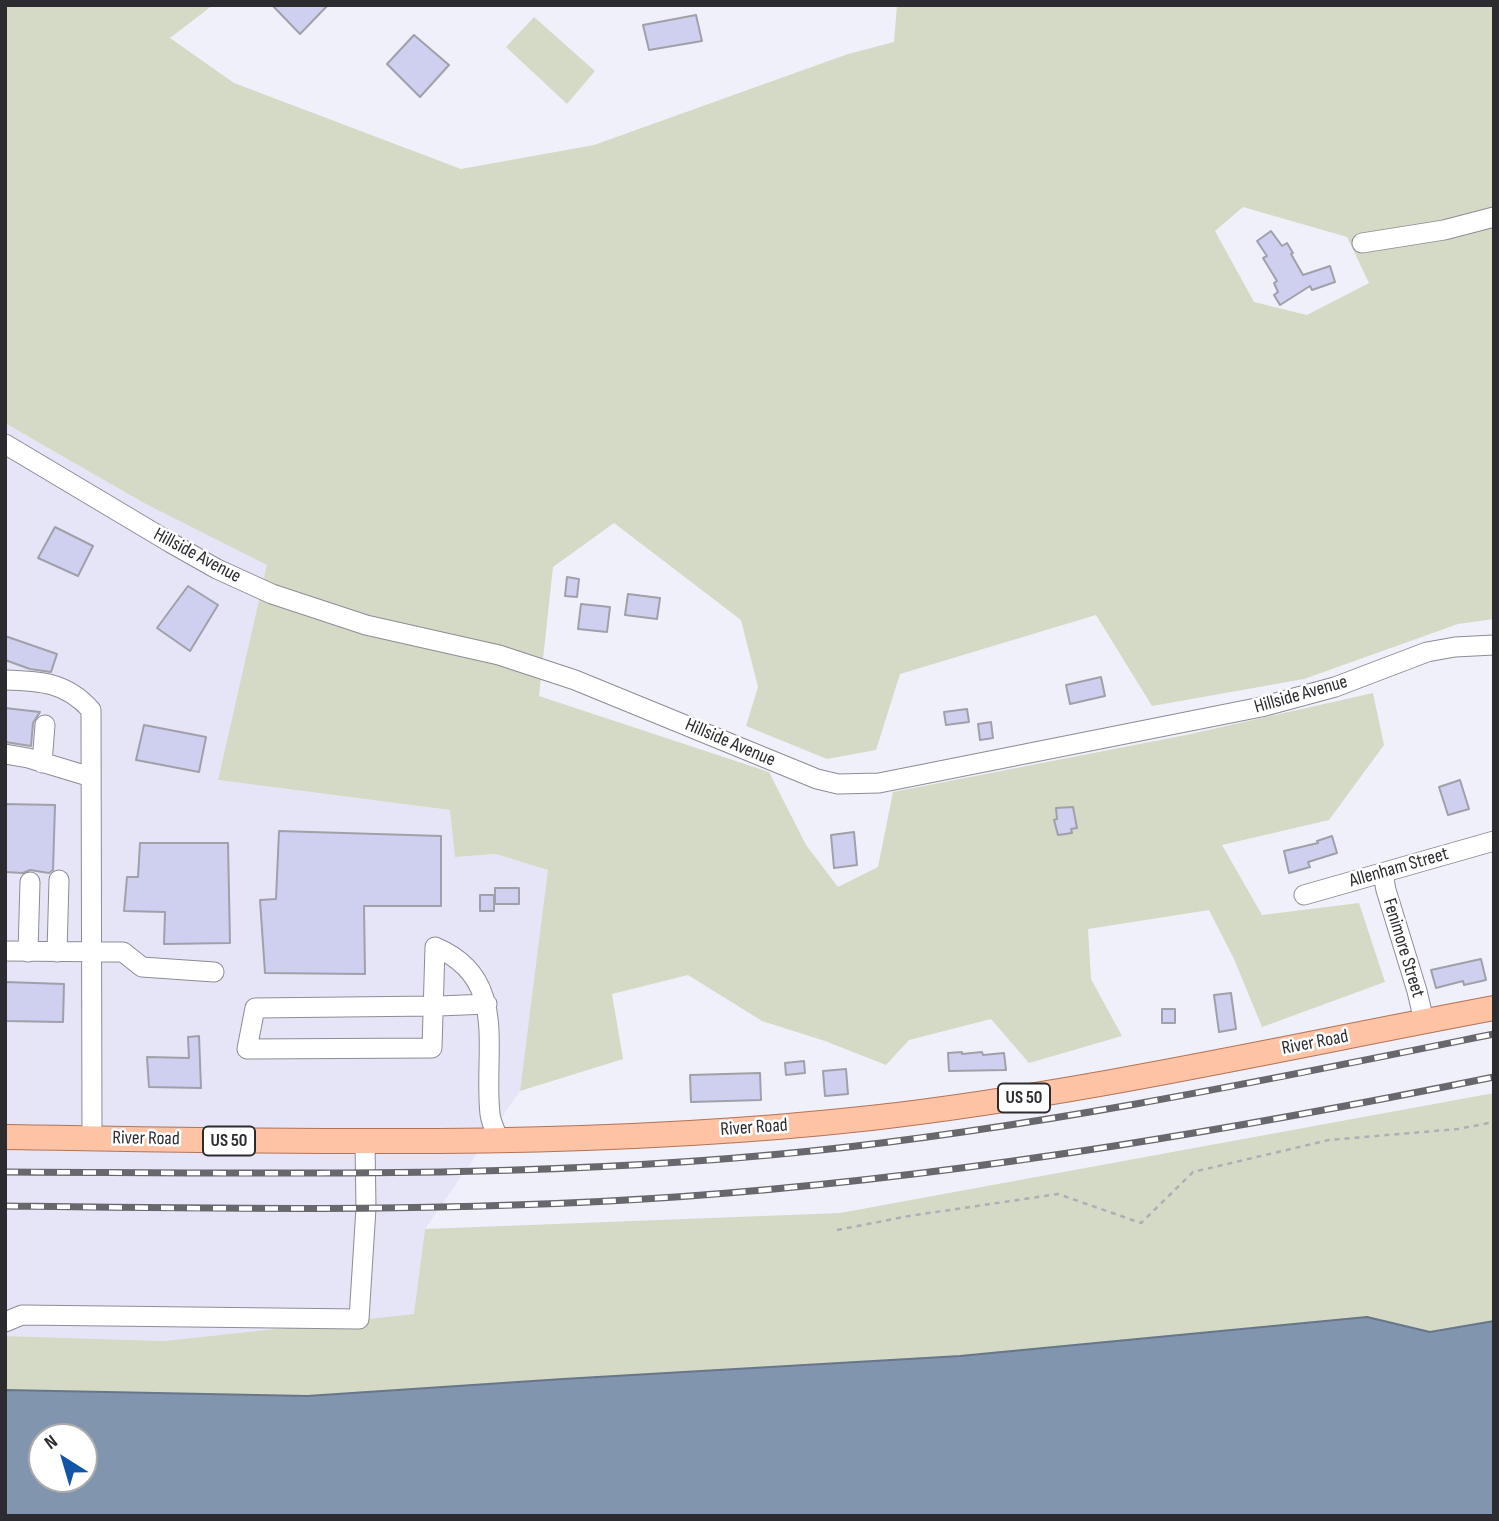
<!DOCTYPE html>
<style>
body{margin:0}
#map{position:relative;width:1499px;height:1521px;overflow:hidden;background:#f0f0fb;font-family:"Sofia Sans Condensed",sans-serif}
canvas{display:block}
.frame{position:absolute;inset:0;border:7px solid #2c2c30;pointer-events:none}
.north{position:absolute;left:28px;top:1423px;width:70px;height:70px;box-sizing:border-box;background:#fff;border:2px solid #ababac;border-radius:50%;rotate:323deg;font-size:19px;font-weight:700;line-height:28px;text-align:center;color:#2c2c30}
.north::after{content:'';display:block;margin:auto;width:24px;height:32px;background:#1156a6;clip-path:polygon(50% 0,100% 100%,50% 72%,0 100%)}
</style>
<div id="map">
<canvas width="1499" height="1521"></canvas>
<div class="frame"></div>
<div class="north">N</div>
</div>
<script>
const c = document.querySelector('canvas').getContext('2d');
c.lineJoin = 'round';
function paint(path, color) { c.fillStyle = color; c.fill(path, 'evenodd'); }
function stroke(path, color, width, dash) { c.strokeStyle = color; c.lineWidth = width; c.lineCap = dash ? 'butt' : 'round'; c.setLineDash(dash || []); c.stroke(path); }
function label(font, color, halo, rows, align = 'center') {
  c.font = font + ' "Sofia Sans Condensed",sans-serif'; c.lineWidth = 5; c.setLineDash([]); c.textBaseline = 'middle'; c.strokeStyle = halo; c.fillStyle = color; for (const [text, x, y, turn = 0] of rows) {
    c.save(); c.translate(x, y); c.rotate((+turn || 0) * Math.PI / 180); c.textAlign = isNaN(turn) ? turn : align; if (halo) c.strokeText(text, 0, 0); c.fillText(text, 0, 0); c.restore();
  }
}
paint(new Path2D(`
 M5,422L144,503L268,565L218,780L450,810L456,857L496,854L549,870L520,1091L425,1229L415,1314L164,1341L5,1336Z`), '#e5e5f7');
paint(new Path2D(`
 M5,5H213L170,38L234,83L461,169L594,145L848,54L894,42L897,5H1494V619L1458,624L1304,679L1152,706L1096,615L900,674L876,750L827,759L746,726L758,687L741,620L614,523L553,567L539,696L769,772L806,845L838,887L878,867L893,792L1186,735L1373,693L1384,745L1329,820L1222,845L1262,915L1359,903L1385,982L1262,1027L1234,959L1209,910L1088,929L1091,979L1122,1036L1029,1063L991,1019L909,1040L886,1065L825,1041L762,1021L688,975L612,994L623,1059L520,1091L548,870L496,854L455,857L450,810L218,780L267,565L144,503L5,423ZM1243,207L1347,237L1369,283L1307,315L1254,302L1215,231Z
 M534,17L595,71L567,104L506,47Z
 M1494,1093V1321L1430,1332L1367,1317L960,1356L307,1396L5,1390V1336L164,1341L414,1314L425,1229L840,1213Z`), '#d4dac5');
const water = new Path2D(`
 M1367,1317L1430,1332L1494,1321V1516H5V1390L307,1396L563,1379L960,1356ZM42,1437H84V1479H42Z`);
paint(water, '#8195af');
stroke(water, '#687689', 2);
const building = new Path2D(`
 M272,5H328L300,34Z
 M696,15L702,41L649,50L643,25Z
 M414,35L449,65L420,97L387,64Z
 M1271,231L1282,246L1287,243L1293,253L1291,254L1303,275L1330,266L1335,282L1312,290L1310,286L1280,305L1274,295L1278,292L1274,283L1277,281L1263,258L1267,256L1257,241Z
 M55,527L93,546L78,576L38,558Z
 M567,577L579,579L577,597L565,596Z
 M188,586L218,605L190,651L157,628Z
 M628,594L660,598L657,619L625,615Z
 M581,604L610,607L607,632L578,629Z
 M5,636L57,654L51,672L30,669L5,660Z
 M1101,677L1105,696L1070,704L1066,685Z
 M5,708L40,712L33,723L31,746L5,742Z
 M967,709L969,722L946,725L944,712Z
 M991,722L993,738L980,740L978,724Z
 M144,725L206,737L199,772L136,760Z
 M1460,780L1469,809L1448,815L1439,787Z
 M5,804L55,805L53,870L49,873L30,870L23,873L5,872Z
 M1073,807L1077,828L1071,829L1072,833L1058,835L1054,820L1057,819L1056,808Z
 M279,831L441,836V906H364L365,974L265,973L260,900L276,899Z
 M854,832L857,865L834,868L831,835Z
 M1332,836L1337,853L1308,862L1310,867L1289,873L1284,851L1318,843L1317,841Z
 M140,843H228L230,943L164,944L165,912L124,911L127,877H138Z
 M495,888H519V904H495Z
 M480,895H494V911H480Z
 M1481,959L1486,980L1464,985L1463,981L1436,988L1431,970Z
 M5,982L64,984L63,1022L5,1021Z
 M1231,993L1236,1029L1219,1032L1214,995Z
 M1162,1009H1175V1023H1162Z
 M199,1036L201,1088L149,1087L147,1057L189,1058L188,1037Z
 M962,1052V1054L982,1052L983,1055L1004,1053L1006,1070L949,1071L948,1053Z
 M804,1061L805,1073L786,1075L785,1063Z
 M846,1069L848,1094L825,1096L823,1071Z
 M760,1073L761,1100L691,1102L690,1075Z`);
paint(building, '#cfd0f0');
stroke(building, '#a0a0a9', 2);
const minor = new Path2D(`
 M1362,243L1444,230L1494,217
 M5,444L171,543L217,569L272,594L366,625L499,655L575,680L817,779L838,784L879,783L1261,707L1335,687L1427,652L1455,647L1494,645
 M5,680C41,681 66,682 91,710L92,1138
 M5,754L28,758L91,777
 M42,763L45,725
 M1383,874L1386,890L1417,991L1424,1021
 M1304,895L1494,841
 M5,951L123,952L142,967L214,972
 M28,952L30,882
 M57,952L59,880
 M487,1004L439,1006H434L255,1008L247,1049L432,1048L435,947C510,978 483,1051 490,1114C491,1123 496,1132 499,1140
 M5,1322L22,1315L359,1319L366,1208L365,1142`);
const major = new Path2D(`
 M5,1137C294,1141 583,1150 871,1118C1081,1094 1286,1047 1494,1008`);
stroke(minor, '#8c8c96', 21);
stroke(major, '#b47354', 26);
stroke(new Path2D(`
 M837,1230L909,1216L1058,1194L1141,1223L1193,1172L1329,1140L1458,1129L1494,1122`), '#aeaeb7', 2.5, [5, 5]);
stroke(minor, '#fff', 19);
stroke(major, '#fec2a4', 24);
const rail = new Path2D(`
 M5,1172C274,1173 543,1179 811,1151C1041,1127 1267,1080 1494,1034
 M5,1206C246,1209 487,1213 728,1193C985,1172 1241,1128 1494,1077`);
stroke(rail, '#67676d', 7);
stroke(rail, '#fff', 4.5, [13]);
for (const [x, y, w] of [
 [1024,1098,52],
 [229,1141,52]
]) { const box = new Path2D(); box.roundRect(x - w / 2, y - 14.5, w, 29, 5); c.fillStyle = '#fff'; c.fill(box); stroke(box, '#2c2c30', 2); }
label('bold 18px', '#2c2c30', null, [
 ["US 50",1024,1098],
 ["US 50",229,1141]
]);
label('19px', '#2c2c30', '#fff', [
 ["Hillside Avenue",197,556,28],
 ["Hillside Avenue",1301,695,-16],
 ["Hillside Avenue",730,743,23],
 ["Allenham Street",1399,868,-16],
 ["Fenimore Street",1403,948,73],
 ["River Road",1315,1043,-11],
 ["River Road",754,1128,-4],
 ["River Road",146,1139,1]
]);
</script>
